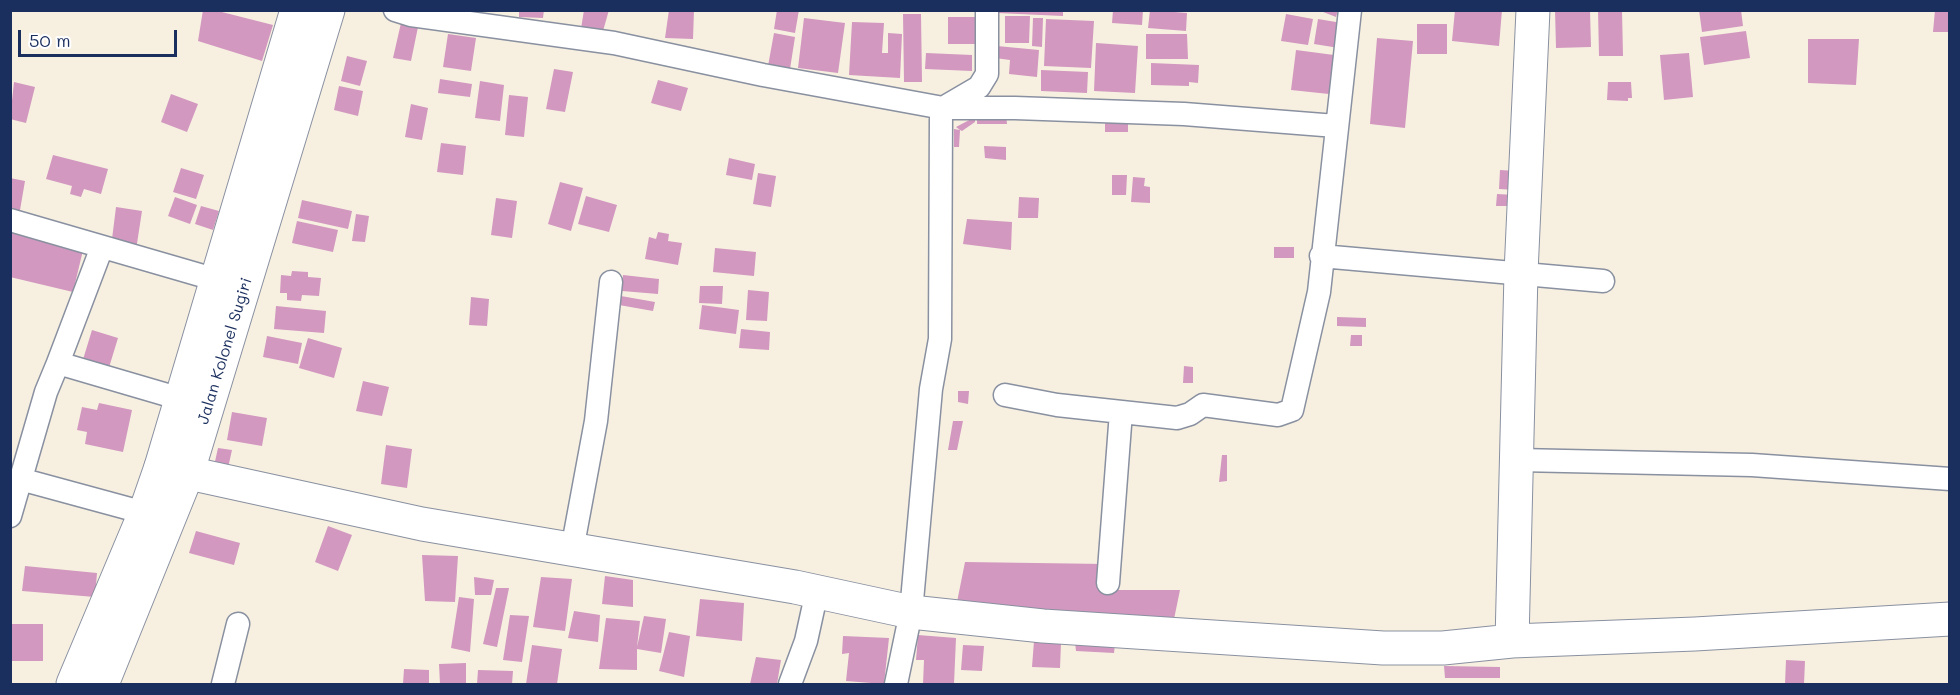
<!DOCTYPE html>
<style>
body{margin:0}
#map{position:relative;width:1960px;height:695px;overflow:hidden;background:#f7f0e1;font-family:Mali,sans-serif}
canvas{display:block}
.frame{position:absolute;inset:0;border:12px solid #1b2f5e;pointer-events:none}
.scale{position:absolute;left:18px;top:30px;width:159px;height:27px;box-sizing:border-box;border:3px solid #1b2f5e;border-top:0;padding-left:8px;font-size:18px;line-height:21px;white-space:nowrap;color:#1b2f5e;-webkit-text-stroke:4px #fff;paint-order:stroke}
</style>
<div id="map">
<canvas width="1960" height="695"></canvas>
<div class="frame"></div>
<div class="scale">50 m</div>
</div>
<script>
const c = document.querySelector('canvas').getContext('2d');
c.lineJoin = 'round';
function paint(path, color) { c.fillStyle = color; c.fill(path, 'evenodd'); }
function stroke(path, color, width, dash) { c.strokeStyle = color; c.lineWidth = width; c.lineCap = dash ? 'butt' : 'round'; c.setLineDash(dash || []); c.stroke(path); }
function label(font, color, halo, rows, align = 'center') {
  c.font = font + ' Mali,sans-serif'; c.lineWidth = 6; c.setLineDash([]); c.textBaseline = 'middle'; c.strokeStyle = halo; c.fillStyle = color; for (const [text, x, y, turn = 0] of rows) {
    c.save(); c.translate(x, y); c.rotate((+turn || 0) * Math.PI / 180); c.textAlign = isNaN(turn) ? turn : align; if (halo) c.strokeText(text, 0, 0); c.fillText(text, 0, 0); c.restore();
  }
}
paint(new Path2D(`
 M203,10H214L273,25L262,61L198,41Z
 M519,10H544L543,18L519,17Z
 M584,10H609L601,38L580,35Z
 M669,10H694L693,39L665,38Z
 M777,10H799L795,33L774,29Z
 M997,10H1063V16L997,13Z
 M1113,10H1143L1142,25L1112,23Z
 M1150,10L1187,13L1186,31L1148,28Z
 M1318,10H1338L1336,17Z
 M1455,10H1502L1499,46L1452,41Z
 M1555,10H1590L1591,47L1556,48Z
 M1598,10H1622L1623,56H1599Z
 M1699,10H1741L1743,26L1702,32Z
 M1935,10H1950V32H1933Z
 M903,14H921L922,82H904Z
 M1286,14L1313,19L1308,45L1281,41Z
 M1005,16H1030L1029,43H1005Z
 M948,17H977V44H948Z
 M804,18L845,23L838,73L798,68Z
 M1033,18H1043L1042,47L1032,46Z
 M1046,19L1094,21L1091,68L1044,66Z
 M1318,19L1342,23L1339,48L1314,44Z
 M852,22L884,23L882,53H888V33L902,34L900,78L849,75Z
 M401,23L418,27L411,61L393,58Z
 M1417,24H1447V54H1417Z
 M1746,31L1750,58L1704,65L1700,37Z
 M774,33L795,37L790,69L768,66Z
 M448,34L476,38L471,71L443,67Z
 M1146,34H1187L1188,59H1146Z
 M1377,38L1413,41L1405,128L1370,124Z
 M1808,39H1859L1856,85L1808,83Z
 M1096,43L1138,46L1135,93L1094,91Z
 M997,46L1039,50L1037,77L1009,74L1010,60L995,58Z
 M1296,50L1334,55L1329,94L1291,90Z
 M926,53L972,55V71L925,69Z
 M1689,53L1693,97L1664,100L1660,55Z
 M347,56L367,61L360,86L341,81Z
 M1151,63L1199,65L1198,83L1189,82V86L1151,85Z
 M554,69L573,72L565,112L546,109Z
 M1041,70L1088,72L1087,93L1041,91Z
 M440,79L472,84L470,97L438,93Z
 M658,80L688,88L681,111L651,103Z
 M480,81L504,85L500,121L475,118Z
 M14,82L35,87L26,123L10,119Z
 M1608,82H1631L1632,98H1628V101L1607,100Z
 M339,86L363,91L358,116L334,110Z
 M171,94L198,104L187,132L161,122Z
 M509,95L528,97L524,137L505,135Z
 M411,104L428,108L422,140L405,137Z
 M977,113L1006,114L1007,124H977Z
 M975,117V122L962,131L960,130L959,147H954V129L960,130L956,127Z
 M1105,121H1128V132H1105Z
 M441,143L466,146L463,175L437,172Z
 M984,146L1006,147V160L985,158Z
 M53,155L108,169L101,194L84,189L81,197L70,194L72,186L46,179Z
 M729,158L755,164L752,180L726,175Z
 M181,168L204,175L196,199L173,192Z
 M1500,170L1516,171V190L1499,189Z
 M758,173L776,176L771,207L753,204Z
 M1112,175H1127L1126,195H1112Z
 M1133,177L1145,178L1144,186L1150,187V203L1131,202Z
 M10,178L25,181L19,216L10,215Z
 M560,182L583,188L571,231L548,224Z
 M1497,194L1515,195V206H1496Z
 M586,196L617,205L609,232L578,224Z
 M175,197L197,205L190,224L168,216Z
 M1019,197L1039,198L1038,218H1018Z
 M496,198L517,201L512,238L491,235Z
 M302,200L352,211L348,229L298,218Z
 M201,206L219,211L213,230L195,224Z
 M116,207L142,211L136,250L111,247Z
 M356,214L369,216L365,242L352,241Z
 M967,219L1012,222L1011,250L963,244Z
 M297,221L338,230L333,252L292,243Z
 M10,228L84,246L73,292L10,277Z
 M658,232L669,234L668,241L682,243L678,265L645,259L649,237L656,239Z
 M1274,247H1294V258H1274Z
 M715,248L756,252L754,276L713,272Z
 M292,271L308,272V277L321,278L319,296L302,295L301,301L287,300V293H280L281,275L291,276Z
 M623,275L659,279L658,294L622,291Z
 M700,286H723L722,304L699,303Z
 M748,290L769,292L767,321L746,320Z
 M621,296L655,302L653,311L619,305Z
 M471,297L489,299L487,326L469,325Z
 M702,305L739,310L736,334L699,329Z
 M276,306L326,311L324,333L274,329Z
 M1337,317L1366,318V327L1337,326Z
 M741,329L770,332L769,350L739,348Z
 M92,330L118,338L107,374L81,366Z
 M1351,335H1362V346H1350Z
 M267,336L302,343L298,364L263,357Z
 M308,338L342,348L334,378L299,368Z
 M1184,366L1193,367V383H1183Z
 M363,381L389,387L382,416L356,411Z
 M958,391H969L968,404L958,402Z
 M99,403L132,410L123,452L85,444L87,432L77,430L82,407L97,410Z
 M232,412L267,418L262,446L227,440Z
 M953,421H963L957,450H948Z
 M386,445L412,449L407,488L381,484Z
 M218,448L232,450L226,477L212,475Z
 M1222,455H1227V481L1219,482Z
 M328,526L352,535L338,571L315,562Z
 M196,531L240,543L234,565L189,553Z
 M422,555L458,556L455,602L425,601Z
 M965,562L1105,564L1104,590H1180L1173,624L956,607Z
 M25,566L97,573L95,597L22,591Z
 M605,576L633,580V607L602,604Z
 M474,577L494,580L491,595H475Z
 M541,577L572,579L565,631L533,627Z
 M496,588H509L497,647L483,644Z
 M459,597L474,599L470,652L451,648Z
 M700,599L744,603L742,641L696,636Z
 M574,611L600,615L598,642L568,638Z
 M510,615L529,616L522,662L503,660Z
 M644,616L666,619L661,653L637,649V670L599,669L606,618L640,621L637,647Z
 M10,624H43V661H10Z
 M669,632L690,636L684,677L659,671Z
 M918,635L956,638L954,684H923L924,660H916Z
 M843,636L889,638L884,684L846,681L849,653L842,654Z
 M1034,641L1061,643L1060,668L1032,667Z
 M1075,642L1115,644L1114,653L1076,651Z
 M532,645L562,649L557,684H526Z
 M963,645L984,646L982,671L961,670Z
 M756,657L781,660L777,684H750Z
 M1786,660L1805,661L1804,684H1785Z
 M466,663V684H440L439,664Z
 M1444,666L1500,667V678H1445Z
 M404,669L429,670V684H403Z
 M478,670L513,671L512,684H477Z`), '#d298bf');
const street = new Path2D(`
 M395,10L411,15L614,43L763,75L943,108H1015L1184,114L1336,126
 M10,220L217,280
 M1321,256L1603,281
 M58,363L102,247
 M1005,395L1057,405L1177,418L1190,414L1203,405L1278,415L1292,410L1319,292L1350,10
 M1518,460L1752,465L1950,479
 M20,479L145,513
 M10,516L46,392L58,363L181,399
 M572,550L596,421L611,282
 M1108,583L1121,412
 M223,684L238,624
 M790,684L806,641L817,591
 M896,684L911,612L931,389L940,339L941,113L943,108L979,87L987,74V10`);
const secondary = new Path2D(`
 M161,467L422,524L795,587L911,612L1043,626L1383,648H1443L1512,641L1695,634L1950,619
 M1512,641L1521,273L1533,10`);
const primary = new Path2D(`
 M73,684L145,513L161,467L297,10
 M102,684L187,474L328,10`);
stroke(street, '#8990a0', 25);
stroke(secondary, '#8990a0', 35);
stroke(primary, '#8990a0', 35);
stroke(street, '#fff', 22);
stroke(secondary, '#fff', 33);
stroke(primary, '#fff', 33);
label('16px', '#1b2f5e', '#fff', [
 ["Jalan Kolonel Sugiri",225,351,-73]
]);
</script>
